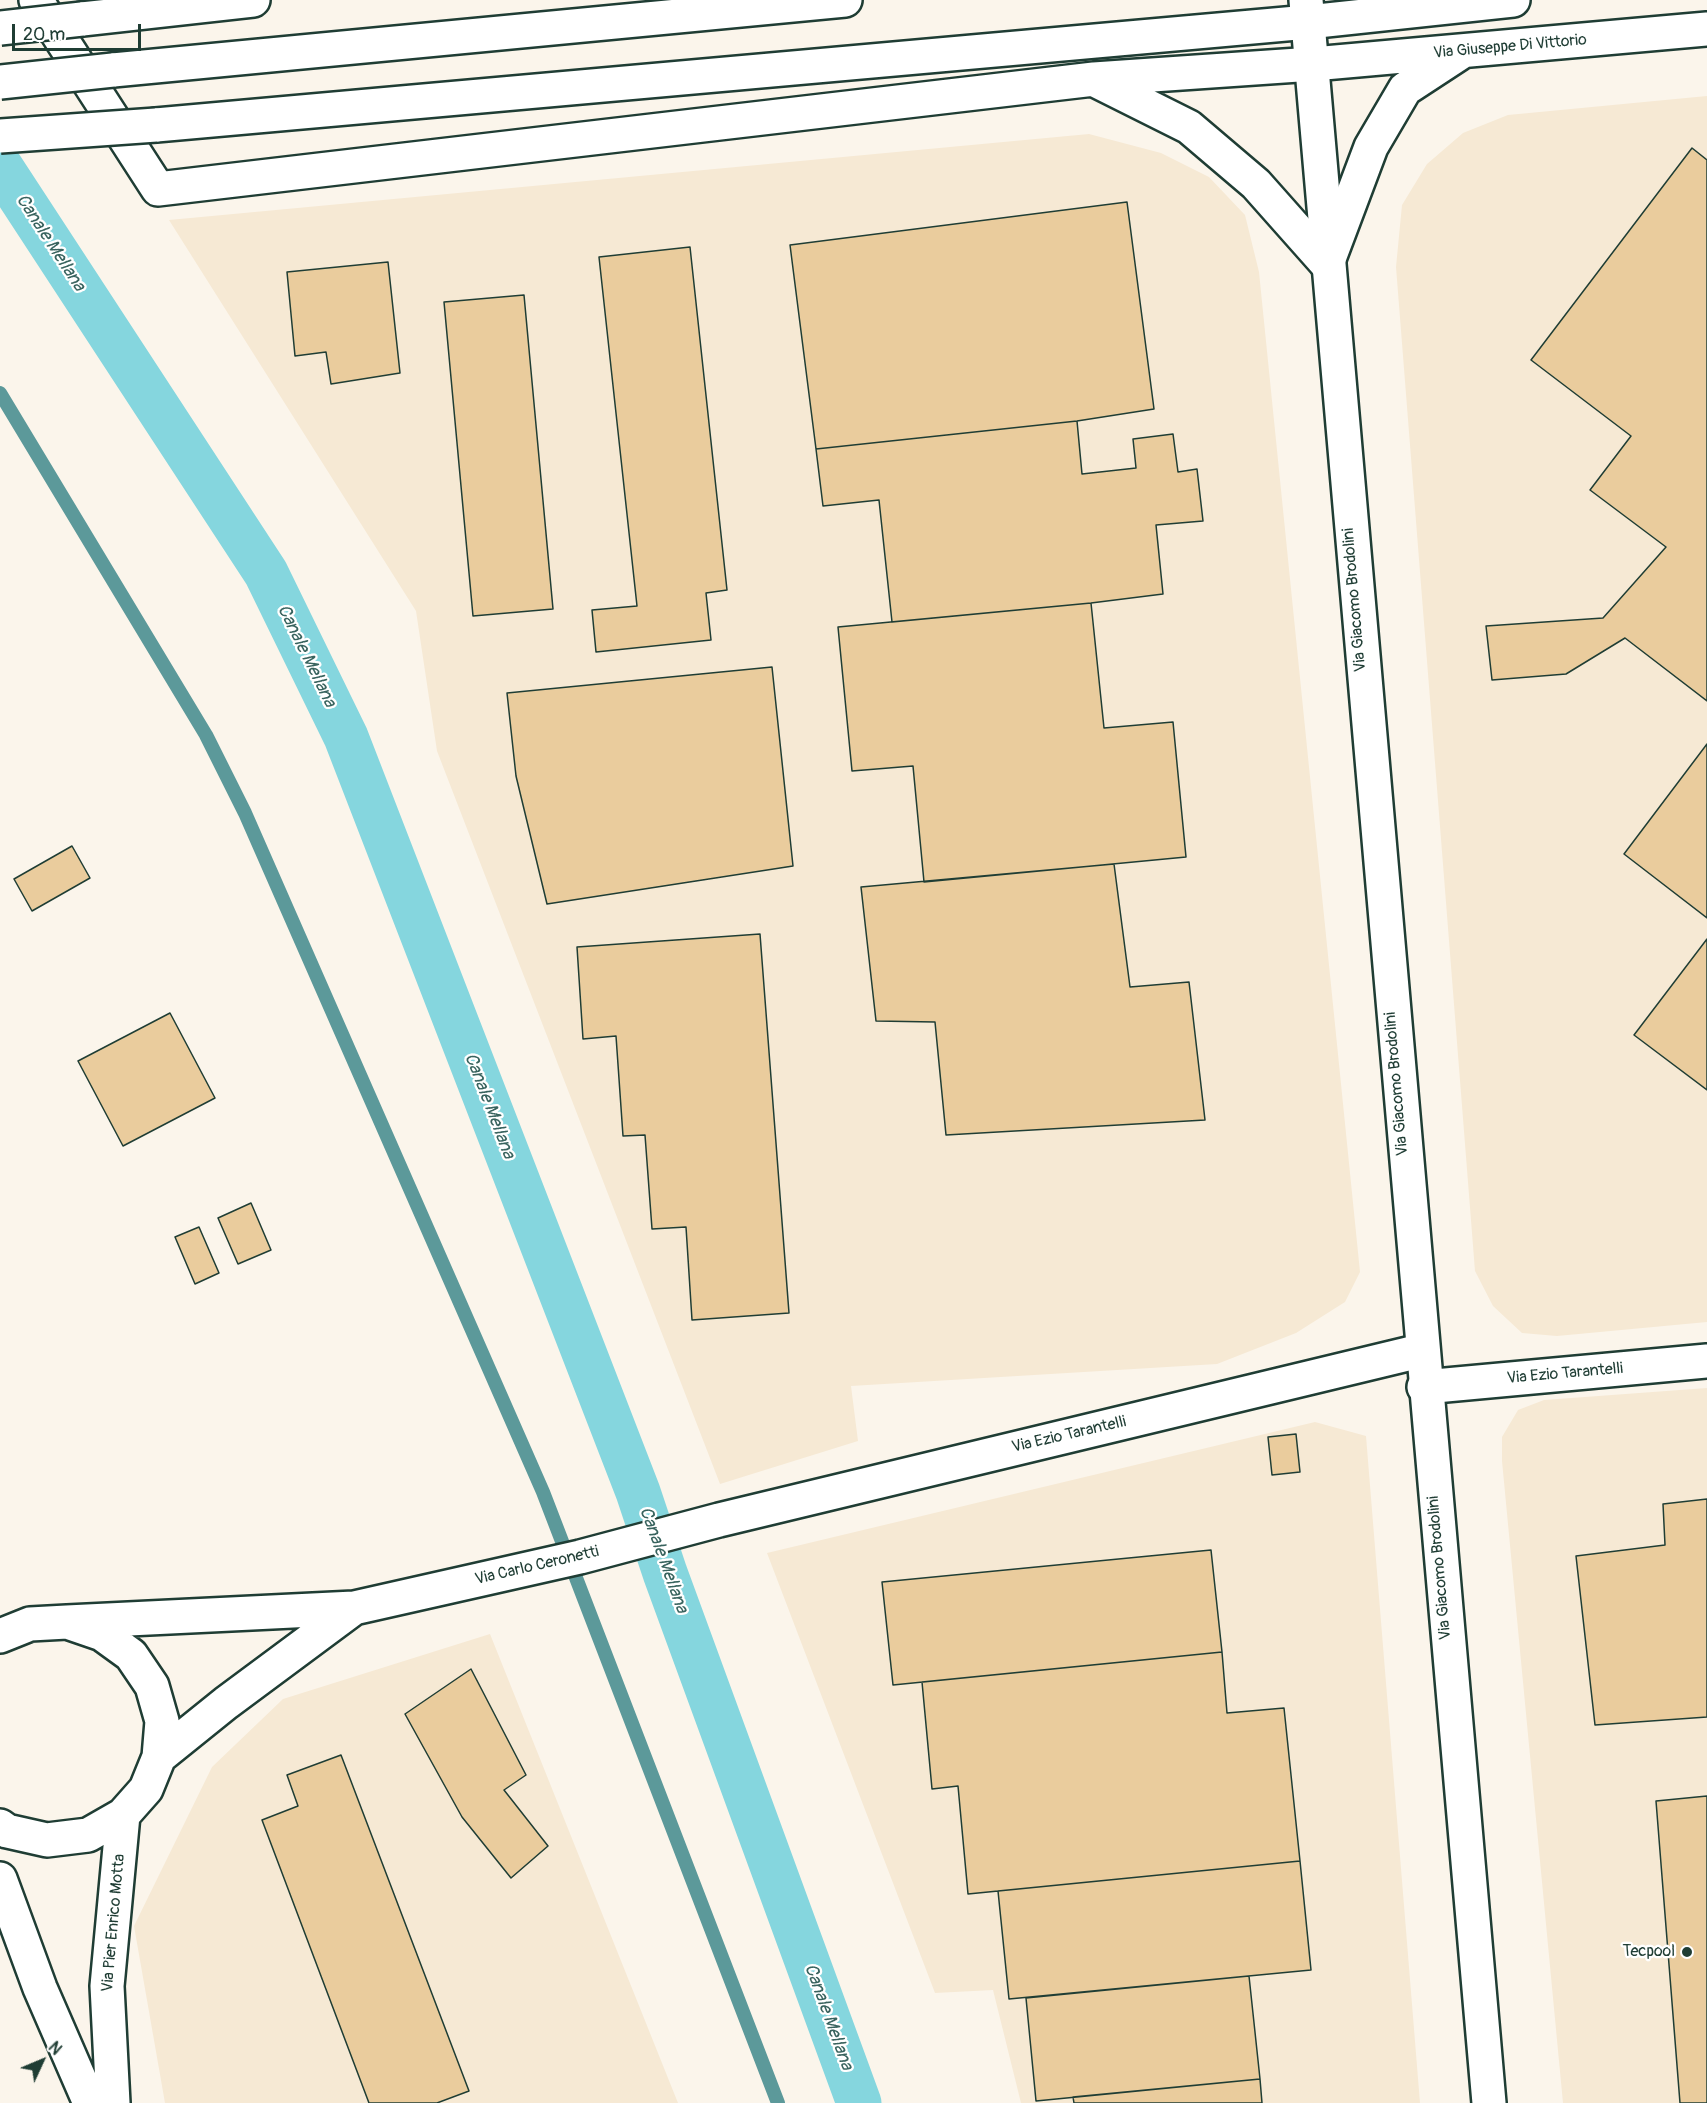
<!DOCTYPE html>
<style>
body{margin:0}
#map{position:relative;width:1707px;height:2103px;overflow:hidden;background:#fbf5eb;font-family:Pangolin,sans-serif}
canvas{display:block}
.north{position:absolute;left:12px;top:2031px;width:60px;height:60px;-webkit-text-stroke:4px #fff;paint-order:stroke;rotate:46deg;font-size:16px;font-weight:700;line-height:24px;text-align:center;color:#1f3d34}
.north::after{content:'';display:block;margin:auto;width:21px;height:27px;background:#1f3d34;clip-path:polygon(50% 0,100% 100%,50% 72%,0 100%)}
.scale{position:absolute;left:12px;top:24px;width:129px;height:27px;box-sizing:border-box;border:3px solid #1f3d34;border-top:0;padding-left:8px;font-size:18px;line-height:21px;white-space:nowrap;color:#1f3d34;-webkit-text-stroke:4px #fff;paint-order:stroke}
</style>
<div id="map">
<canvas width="1707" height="2103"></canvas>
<div class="north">N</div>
<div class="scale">20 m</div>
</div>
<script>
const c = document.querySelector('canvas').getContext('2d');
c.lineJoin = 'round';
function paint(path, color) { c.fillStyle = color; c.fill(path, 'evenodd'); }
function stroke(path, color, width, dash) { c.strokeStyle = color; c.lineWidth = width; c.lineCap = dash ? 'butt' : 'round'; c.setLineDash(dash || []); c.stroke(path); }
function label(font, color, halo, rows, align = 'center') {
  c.font = font + ' Pangolin,sans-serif'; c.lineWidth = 4.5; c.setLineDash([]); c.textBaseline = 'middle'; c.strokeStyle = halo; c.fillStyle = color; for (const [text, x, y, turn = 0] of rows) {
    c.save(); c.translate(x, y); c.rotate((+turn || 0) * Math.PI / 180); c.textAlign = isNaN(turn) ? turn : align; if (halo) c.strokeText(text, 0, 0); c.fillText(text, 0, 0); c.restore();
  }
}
paint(new Path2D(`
 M1707,96V1322L1557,1336L1522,1333L1493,1306L1475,1271L1396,267L1402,205L1427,164L1463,133L1508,115Z
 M1089,134L1161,153L1209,177L1245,215L1259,272L1360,1272L1345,1302L1296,1333L1217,1364L851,1386L858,1441L720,1484L437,751L416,611L169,220Z
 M1707,1388V2103H1563L1502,1461V1437L1518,1410L1544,1400Z
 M1315,1422L1366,1436L1420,2103H1021L993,1990L935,1993L767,1553Z
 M490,1634L678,2103H165L134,1926L212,1767L283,1699Z`), '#f6e9d4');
stroke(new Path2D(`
 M0,393L206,735L245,813L543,1492L778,2103`), '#5c999a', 14);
stroke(new Path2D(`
 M0,166L266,573L346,737L638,1492L665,1573L859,2103`), '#85d6de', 45);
const building = new Path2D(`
 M1692,148L1707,160V701L1625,638L1566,674L1492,680L1486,626L1603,618L1666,547L1590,490L1631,436L1531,360Z
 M1127,202L1154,409L1077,421L816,449L790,245Z
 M690,247L727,590L706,593L711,640L596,652L592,610L637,606L599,257Z
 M388,262L400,373L331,384L326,352L295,356L287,272Z
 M524,295L553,609L473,616L444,302Z
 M1077,421L1082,474L1136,468L1133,439L1173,434L1178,472L1197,469L1203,521L1156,525L1163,594L1091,603L892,622L879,500L823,506L816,449Z
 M1091,603L1104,728L1173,722L1186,857L924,882L913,766L852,771L838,627Z
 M772,667L793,866L547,904L516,776L507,693Z
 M1707,744V918L1624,854Z
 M72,846L90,878L32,911L14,879Z
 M1114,864L1130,987L1189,982L1205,1120L946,1135L935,1022L876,1021L861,887Z
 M760,934L789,1313L692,1320L686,1227L652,1229L645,1135L623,1136L616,1036L583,1039L577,947Z
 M1707,939V1090L1634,1035Z
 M170,1013L215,1098L123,1146L78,1061Z
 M251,1203L271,1250L238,1264L218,1218Z
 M199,1227L219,1273L195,1284L175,1237Z
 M1296,1434L1300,1472L1272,1475L1268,1437Z
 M1707,1499V1717L1595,1725L1576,1556L1665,1545L1663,1504Z
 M1211,1550L1222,1652L893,1685L882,1582Z
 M1222,1652L1227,1713L1284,1708L1300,1861L968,1894L958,1786L932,1789L922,1682Z
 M471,1669L526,1775L504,1790L548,1846L511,1878L462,1817L405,1714Z
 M341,1755L469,2091L437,2103H369L262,1820L298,1806L287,1775Z
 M1707,1796V2103H1680L1656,1801Z
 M1300,1861L1311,1970L1009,1999L998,1891Z
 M1249,1976L1260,2079L1036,2101L1026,1998Z
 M1260,2079L1262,2103H1074L1073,2097Z`);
paint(building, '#eacc9d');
stroke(building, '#1f3d34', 1.5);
const minor = new Path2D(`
 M36,0L158,189L1094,79L1313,64L1707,29
 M1095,80L1189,127L1256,184L1327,264L1371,147L1405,89L1460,53
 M1424,1387L1707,1361
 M67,1622L354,1608L580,1557L719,1520L1420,1351
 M0,1636L30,1624L67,1622L102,1634L131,1655L152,1686L162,1721L159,1757L146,1789L123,1815L88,1835L47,1840L7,1831L0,1826
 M159,1757L226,1703L354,1608
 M0,1879L40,1988L90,2103
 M113,2103L107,1986L123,1815`);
const tertiary = new Path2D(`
 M1306,0C1362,701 1425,1402 1489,2103`);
const trunk = new Path2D(`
 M82,19L253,0
 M113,70L845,0
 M156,125L1308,22L1513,0`);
stroke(minor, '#1f3d34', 38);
stroke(tertiary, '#1f3d34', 38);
stroke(trunk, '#1f3d34', 38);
stroke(minor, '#fff', 33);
stroke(tertiary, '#fff', 33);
stroke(trunk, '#fff', 33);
const trunkBridge = new Path2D(`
 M0,28L82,19
 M0,82L113,70
 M0,136L156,125`);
stroke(trunkBridge, '#1f3d34', 38, []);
stroke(trunkBridge, '#fff', 33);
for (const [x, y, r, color] of [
 [1687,1952,6,"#1f3d34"]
]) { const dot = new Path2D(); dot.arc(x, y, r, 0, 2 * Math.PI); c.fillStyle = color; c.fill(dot); stroke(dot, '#fff', 2); }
label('16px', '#1f3d34', '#fff', [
 ["Via Giuseppe Di Vittorio",1510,47,-5],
 ["Via Giacomo Brodolini",1355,600,-95],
 ["Via Giacomo Brodolini",1397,1084,-95],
 ["Via Ezio Tarantelli",1565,1374,-5],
 ["Via Ezio Tarantelli",1069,1435,-13],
 ["Via Carlo Ceronetti",537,1566,-13],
 ["Via Giacomo Brodolini",1440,1568,-95],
 ["Via Pier Enrico Motta",114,1923,-85]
]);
label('16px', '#1f3d34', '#fff', [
 ["Tecpool",1675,1952]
], 'right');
label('italic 18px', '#38635e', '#fff', [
 ["Canale Mellana",50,243,57],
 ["Canale Mellana",306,656,64],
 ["Canale Mellana",489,1106,69],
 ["Canale Mellana",663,1560,70],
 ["Canale Mellana",828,2017,70]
]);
</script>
